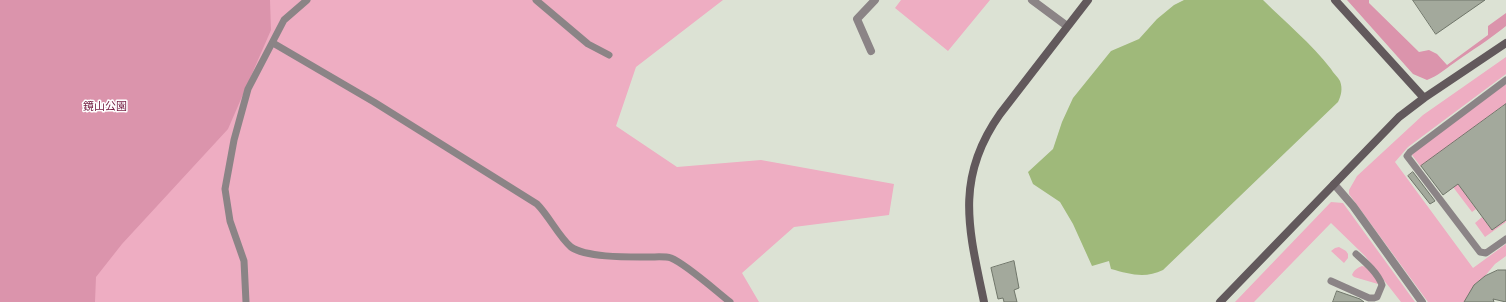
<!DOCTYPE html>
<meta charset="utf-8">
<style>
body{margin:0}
canvas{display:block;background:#dce2d4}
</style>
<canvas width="1506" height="302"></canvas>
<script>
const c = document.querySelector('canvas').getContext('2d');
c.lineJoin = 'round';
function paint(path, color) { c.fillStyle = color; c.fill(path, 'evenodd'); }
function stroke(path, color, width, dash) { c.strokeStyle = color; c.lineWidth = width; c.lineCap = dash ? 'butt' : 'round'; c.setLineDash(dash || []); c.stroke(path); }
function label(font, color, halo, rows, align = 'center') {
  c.font = font + ' Barlow,"Noto Sans JP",sans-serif'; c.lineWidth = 3; c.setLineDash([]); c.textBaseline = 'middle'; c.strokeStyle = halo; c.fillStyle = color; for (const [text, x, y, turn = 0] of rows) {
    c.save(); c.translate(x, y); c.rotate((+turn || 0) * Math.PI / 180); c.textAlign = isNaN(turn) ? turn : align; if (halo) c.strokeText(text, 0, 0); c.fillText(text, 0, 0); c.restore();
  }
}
paint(new Path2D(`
 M0,0H723L636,67L616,126L677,167L761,160L894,184L889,215L794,227L742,273L759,302H0Z
 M901,0H990L948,51L895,8Z
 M1506,57V74L1408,147L1395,162L1473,268L1506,244V256L1495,264L1485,276L1474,285L1466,302H1428L1349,194V190L1357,176L1423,115Z
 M1504,84L1506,85V110L1503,106L1421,167L1412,155L1413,152Z
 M1498,154L1506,170L1468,198L1476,209L1472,212L1453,187Z
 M1331,202L1343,203L1415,302H1401L1365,256L1331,223L1254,302H1235Z
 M1482,217L1492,230L1506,220V222L1485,237L1475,223Z
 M1339,247L1346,251L1348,254V258L1344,263L1331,251L1335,248Z
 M1362,266C1369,267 1377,278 1378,284L1354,277L1352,275C1354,270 1357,268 1362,266Z`), '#eeadc2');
paint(new Path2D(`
 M0,0H270L271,30L228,129L122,244L96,277L95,302H0Z
 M1347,0H1369V3L1419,52L1429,50L1437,54L1447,65L1488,35V26L1506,13V26C1489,40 1472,50 1454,63C1445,69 1438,76 1427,80L1413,74Z`), '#db94ac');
paint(new Path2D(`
 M1184,0H1263C1286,23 1311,43 1331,69C1333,73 1338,77 1340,81C1343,89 1341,96 1338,102L1163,270C1145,279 1129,274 1111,269L1109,261L1092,266L1073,224L1060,202L1033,184L1028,172L1053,149L1062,122L1073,98L1111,51L1139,39L1157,19L1174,5Z`), '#9fb97a');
const building = new Path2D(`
 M1413,0H1485L1436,34Z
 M1506,104V220L1492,230L1458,184L1443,195L1421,166Z
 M1413,172L1435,201L1430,204L1408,176Z
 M1014,261L1019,288L1014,290L1017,302H1004L1003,298L998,299L991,268Z
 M1498,270H1506V302L1493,299L1494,302H1464L1474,285L1485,276Z
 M1337,291L1360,299L1364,302H1333Z`);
paint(building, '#a3a99c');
stroke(building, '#70766a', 1);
stroke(new Path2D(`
 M536,0L588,44L609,55
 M273,43L374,102L537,204C549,216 559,237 571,247C587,258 630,257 649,257C656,257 665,256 671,258C686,264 716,291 730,302
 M1506,80L1410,152L1407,156L1480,252L1486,253L1506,239
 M1331,281L1369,298H1374L1377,297L1382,285C1378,273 1365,262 1356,254
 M246,302L244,261L230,221L225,189L234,140L248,89L284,20L307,0`), '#8b8486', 7);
stroke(new Path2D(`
 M1032,0L1067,26
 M871,51L857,19L875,0
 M1334,184L1353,206L1422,302`), '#8b8486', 8);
stroke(new Path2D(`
 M1335,0L1424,98
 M984,302C969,230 954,179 1000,114L1088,0
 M1220,302L1399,117L1424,98L1506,43`), '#62595c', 8);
label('11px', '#762246', '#fff', [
 ["鏡山公園",105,106]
]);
</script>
